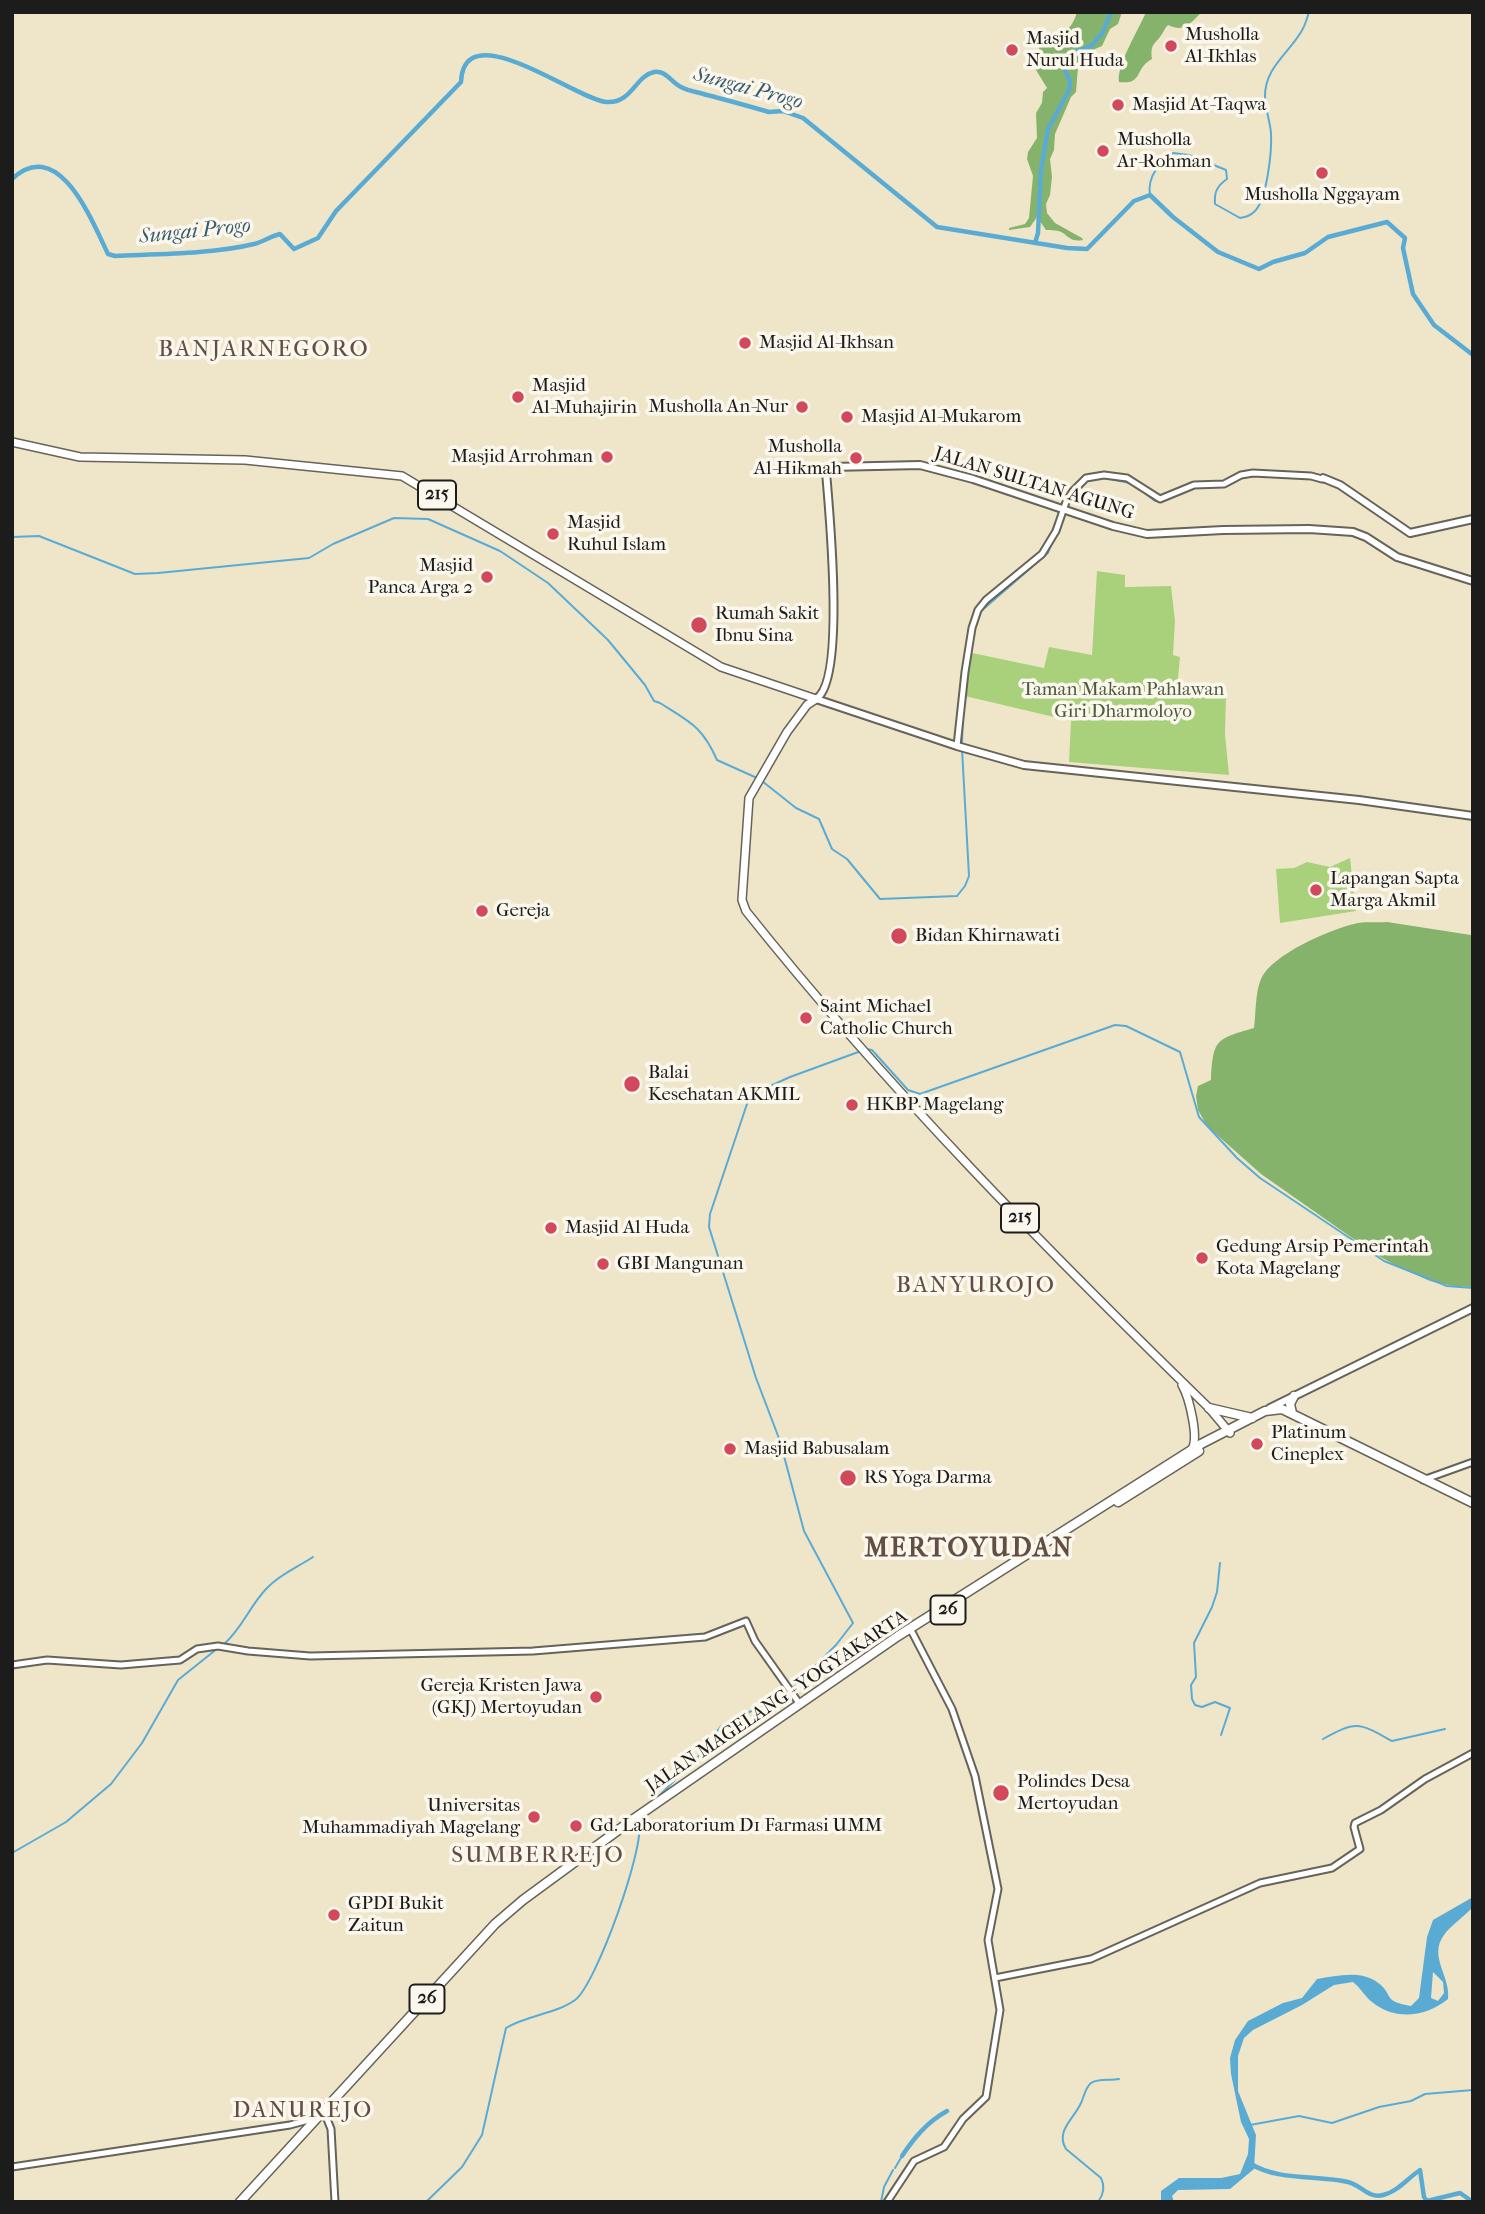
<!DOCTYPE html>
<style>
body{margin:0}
#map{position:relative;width:1485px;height:2214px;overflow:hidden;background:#efe6ca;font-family:"IM FELL French Canon",serif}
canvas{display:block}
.frame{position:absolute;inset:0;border:14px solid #1c1c1c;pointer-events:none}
</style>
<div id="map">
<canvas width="1485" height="2214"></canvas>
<div class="frame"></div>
</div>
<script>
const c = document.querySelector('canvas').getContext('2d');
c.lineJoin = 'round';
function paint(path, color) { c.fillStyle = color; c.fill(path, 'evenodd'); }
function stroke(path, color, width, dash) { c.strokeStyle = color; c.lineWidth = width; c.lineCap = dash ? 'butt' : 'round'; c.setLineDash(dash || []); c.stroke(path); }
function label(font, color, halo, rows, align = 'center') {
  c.font = font + ' "IM FELL French Canon",serif'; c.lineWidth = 7; c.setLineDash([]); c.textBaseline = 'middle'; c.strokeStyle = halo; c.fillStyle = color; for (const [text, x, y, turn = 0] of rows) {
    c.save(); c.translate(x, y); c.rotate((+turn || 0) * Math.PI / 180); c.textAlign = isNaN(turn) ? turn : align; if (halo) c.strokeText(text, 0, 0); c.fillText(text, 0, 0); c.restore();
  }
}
paint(new Path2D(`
 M1097,571L1125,575V587L1171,586L1175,621L1173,655L1180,657L1177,689L1226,695L1225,734L1229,775L1069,762L1071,721L965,696L972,653L1044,668L1049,647L1092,655Z
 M1350,858L1356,911L1280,923L1276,869L1294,868L1307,862L1330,867Z`), '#a9d17c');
paint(new Path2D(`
 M1077,12H1122L1118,24L1110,29L1102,46L1095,49L1078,67L1076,92L1071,97L1055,134L1054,150L1050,159L1052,177L1050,195L1046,204L1047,213L1055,223L1082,238L1083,240C1072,242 1070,238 1063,233C1059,230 1050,230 1046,230L1037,217L1030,227L1009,230V228L1025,224L1029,218L1033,176L1027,159L1028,152L1037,138L1036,113L1042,103L1043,92L1047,88L1036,70L1037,62L1041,59L1037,37C1052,26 1068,43 1077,12Z
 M1146,12H1202C1190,23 1185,33 1168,25C1165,28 1164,31 1162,34C1155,45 1150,43 1152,59C1134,68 1144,85 1119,82C1116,66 1139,29 1146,12Z
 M1387,922L1471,935L1473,939V1287L1453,1286L1430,1281L1401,1268L1375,1254L1261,1174L1207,1126L1198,1110L1196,1096L1198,1086L1211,1080C1213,1039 1216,1039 1254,1028C1256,1013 1255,993 1261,979C1271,955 1329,930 1354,924C1364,921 1376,923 1387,922Z`), '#86b36c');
paint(new Path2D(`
 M1473,1897V1907C1464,1917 1452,1924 1444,1935C1428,1957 1451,1976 1448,1999C1426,2017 1395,2021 1372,2002C1365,1997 1361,1988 1353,1982L1334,1985L1302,2005L1253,2030L1244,2038L1238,2056V2091L1256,2135L1254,2169L1230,2189L1178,2190L1172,2196L1174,2202H1161V2191L1179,2178H1221L1240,2174L1248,2154L1249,2139L1241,2122L1231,2074L1230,2058L1235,2040L1248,2021L1283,2003L1302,1998L1317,1979C1337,1976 1359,1970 1377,1982C1395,1995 1381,2001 1411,2006L1419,1998L1427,1937L1433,1920ZM1433,1972L1443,1982L1444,1993L1438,2001L1431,1998Z`), '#5aabd4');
stroke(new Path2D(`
 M1150,195C1147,176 1159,164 1173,153L1189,155L1226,170L1227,179C1217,186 1214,192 1215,204L1240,218C1246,217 1250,216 1255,211C1267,199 1272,151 1271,133C1270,121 1265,108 1265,96C1265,68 1288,54 1301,32C1305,26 1307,19 1309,12
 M1105,478L1130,483
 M1241,478L1256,476
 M1225,486L1236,481
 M1146,494L1155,501L1159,500
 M1440,530L1473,522
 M12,537L39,536L135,574L158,573L309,558L333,544L394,518L428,519L500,551L548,583L608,640L645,685L654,701L660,703C690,722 702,726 717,760L757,778
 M980,612L1048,553L1051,545
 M962,743L963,714
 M762,781L796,808L819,819L832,849L847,859L880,899L957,896L965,886L969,876L962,749
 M866,1049L872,1050L908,1090L920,1094L1115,1025L1126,1026L1180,1052L1199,1117L1237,1158L1260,1178L1384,1261L1447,1286L1473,1288
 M1220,1563L1217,1592L1212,1607L1194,1643L1196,1677L1191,1685L1192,1699L1195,1705L1202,1707L1215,1702L1230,1708L1221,1735
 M223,1645C242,1629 250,1605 267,1588C280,1574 298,1567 313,1557
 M792,1689L836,1645L853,1623L804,1531L780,1441L756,1378L709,1227L710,1214L750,1095L790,1077L861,1051
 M1323,1739C1357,1720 1359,1723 1392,1741L1445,1729
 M656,1799L700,1755L721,1726L788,1693
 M12,1853L66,1822L111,1784L142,1743L178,1680L218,1648
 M1250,2125L1299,2116L1332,2123L1379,2107L1411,2101L1425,2094L1473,2090
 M895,2168L902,2156
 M426,2202L462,2167L482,2135L506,2028C527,2015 556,2014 575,2000C596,1985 646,1845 639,1821
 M881,2202L884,2187L893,2170
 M1098,2202C1104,2194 1105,2186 1101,2178L1066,2149C1055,2131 1074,2119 1081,2103C1084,2097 1085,2088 1091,2083C1098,2078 1111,2081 1119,2079`), '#5aabd4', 2);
stroke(new Path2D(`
 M12,179C59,135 92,221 108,254L115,256C158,254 213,254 254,244C263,242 271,236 280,234L294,249L318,238L336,211L461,82C464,13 575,99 606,102C632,104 635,76 654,72C666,70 671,82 681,87C688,91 698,92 707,95C727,100 748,106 769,112L783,111L803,118L937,227L1067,248L1087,249L1134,201L1150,195L1173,217L1218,252L1259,269L1273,262L1305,253L1328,237L1387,222L1405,238L1403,248L1413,294L1434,325L1473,355
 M1035,243L1038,233L1041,170L1048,129L1069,90L1070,81L1062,64L1063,61L1067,55L1091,46L1103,32L1111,12
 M902,2156C914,2138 927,2122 947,2111
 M1251,2164C1278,2181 1318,2175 1348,2182C1361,2185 1369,2199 1383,2195C1397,2192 1408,2178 1420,2170L1424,2197L1427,2201L1460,2193L1473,2202`), '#5aabd4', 4.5);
const tertiary = new Path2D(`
 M957,746L965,672L972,628L978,610L986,600L1042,554L1056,531L1066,502L1073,491L1086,478L1104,475L1127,478L1160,499L1194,485L1224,484L1241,475L1253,473L1311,476L1322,479
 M1423,1480L1473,1462
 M12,1665L47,1660L121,1665L180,1660L197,1649L218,1646L248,1651L310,1656L533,1651L705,1637L746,1621L755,1641L799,1703
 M995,1978L1091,1959L1260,1883L1332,1868L1360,1849L1354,1827L1355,1823L1381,1810L1425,1779L1473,1753
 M325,2114L331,2129L335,2202
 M12,2167L290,2125L316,2118
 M887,2202L914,2161L944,2147L963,2119L986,2097L1000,2010L988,1940L998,1889L975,1776L952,1709L912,1632`);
const secondary = new Path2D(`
 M1323,478L1340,485L1410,533L1473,519
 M816,699C846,681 829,508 826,472L831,467L920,465L973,479L1113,526L1147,534L1223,530L1309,529L1353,532L1366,537L1397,557L1473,581
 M816,699L957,746L1024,765L1359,800L1473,816
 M1270,1408L1473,1308`);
const primary = new Path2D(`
 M12,442L80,457L245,460L402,476L721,667L816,699
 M816,699L807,705L787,732L749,798L742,900L746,911C887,1088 1047,1250 1209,1408L1230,1433
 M1182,1385C1189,1397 1200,1440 1191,1450`);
const trunk = new Path2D(`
 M1209,1408L1252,1418
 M1292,1413L1290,1404L1294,1396
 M1118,1502L1199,1451
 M240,2202L495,1924L523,1900L632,1820L898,1636L1201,1444L1265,1411L1282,1409L1473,1503`);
stroke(tertiary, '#666359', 9);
stroke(secondary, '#666359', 10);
stroke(primary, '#666359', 10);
stroke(trunk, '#666359', 11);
stroke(tertiary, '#fff', 5);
stroke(secondary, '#fff', 6);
stroke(primary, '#fff', 7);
stroke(trunk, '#fff', 8);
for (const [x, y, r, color] of [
 [1171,46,7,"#d1495b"],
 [1012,50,7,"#d1495b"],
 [1118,105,7,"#d1495b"],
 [1103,151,7,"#d1495b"],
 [1322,173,7,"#d1495b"],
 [745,343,7,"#d1495b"],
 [518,397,7,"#d1495b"],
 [802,407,7,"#d1495b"],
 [847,417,7,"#d1495b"],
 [607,457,7,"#d1495b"],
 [856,458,7,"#d1495b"],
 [553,534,7,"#d1495b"],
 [487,577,7,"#d1495b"],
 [699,625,9,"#d1495b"],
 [1316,890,7,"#d1495b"],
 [482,911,7,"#d1495b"],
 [899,936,9,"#d1495b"],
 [806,1018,7,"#d1495b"],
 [632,1084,9,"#d1495b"],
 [852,1105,7,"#d1495b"],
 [551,1228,7,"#d1495b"],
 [1202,1258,7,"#d1495b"],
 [603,1264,7,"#d1495b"],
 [1257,1444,7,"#d1495b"],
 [730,1449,7,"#d1495b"],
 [848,1478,9,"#d1495b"],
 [596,1697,7,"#d1495b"],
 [1001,1793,9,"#d1495b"],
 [534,1817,7,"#d1495b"],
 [576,1826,7,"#d1495b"],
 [334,1915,7,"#d1495b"]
]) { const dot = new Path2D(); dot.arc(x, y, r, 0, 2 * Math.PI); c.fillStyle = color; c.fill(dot); stroke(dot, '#fbf7ec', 2.5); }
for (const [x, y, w] of [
 [437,495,38],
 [1020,1218,38],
 [948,1610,35],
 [427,1999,35]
]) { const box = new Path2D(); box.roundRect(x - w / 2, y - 14.5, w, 29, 5); c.fillStyle = '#fbf7ec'; c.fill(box); stroke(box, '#1c1c1c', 2); }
label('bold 18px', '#1c1c1c', null, [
 ["215",437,495],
 ["215",1020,1218],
 ["26",948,1610],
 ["26",427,1999]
]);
label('19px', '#1c1c1c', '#fbf7ec', [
 ["Musholla",1185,35],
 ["Al-Ikhlas",1185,57],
 ["Masjid",1026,39],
 ["Nurul Huda",1026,61],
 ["Masjid At-Taqwa",1132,105],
 ["Musholla",1117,140],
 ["Ar-Rohman",1117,162],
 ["Musholla Nggayam",1322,195,"center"],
 ["Masjid Al-Ikhsan",759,343],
 ["Masjid",532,386],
 ["Al-Muhajirin",532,408],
 ["Musholla An-Nur",788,407,"right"],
 ["Masjid Al-Mukarom",861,417],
 ["Musholla",842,447,"right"],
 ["Al-Hikmah",842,469,"right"],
 ["Masjid Arrohman",593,457,"right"],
 ["Masjid",567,523],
 ["Ruhul Islam",567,545],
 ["Masjid",473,566,"right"],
 ["Panca Arga 2",473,588,"right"],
 ["Rumah Sakit",715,614],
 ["Ibnu Sina",715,636],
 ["Lapangan Sapta",1330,879],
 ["Marga Akmil",1330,901],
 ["Gereja",496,911],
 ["Bidan Khirnawati",915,936],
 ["Saint Michael",820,1007],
 ["Catholic Church",820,1029],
 ["Balai",648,1073],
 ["Kesehatan AKMIL",648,1095],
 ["HKBP Magelang",866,1105],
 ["Masjid Al Huda",565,1228],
 ["Gedung Arsip Pemerintah",1216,1247],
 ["Kota Magelang",1216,1269],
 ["GBI Mangunan",617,1264],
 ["Platinum",1271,1433],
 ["Cineplex",1271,1455],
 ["Masjid Babusalam",744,1449],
 ["RS Yoga Darma",864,1478],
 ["Gereja Kristen Jawa",582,1686,"right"],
 ["(GKJ) Mertoyudan",582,1708,"right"],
 ["Polindes Desa",1017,1782],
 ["Mertoyudan",1017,1804],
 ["Universitas",520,1806,"right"],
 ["Muhammadiyah Magelang",520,1828,"right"],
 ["Gd. Laboratorium D1 Farmasi UMM",590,1826],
 ["GPDI Bukit",348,1904],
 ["Zaitun",348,1926]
], 'left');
label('19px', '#1c1c1c', '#fbf7ec', [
 ["JALAN SULTAN AGUNG",1034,484,17],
 ["JALAN MAGELANG - YOGYAKARTA",777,1702,-34]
]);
label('19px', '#4d5b3e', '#fbf7ec', [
 ["Taman Makam Pahlawan",1123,690],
 ["Giri Dharmoloyo",1123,712]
]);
label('italic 21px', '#385c6f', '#fbf7ec', [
 ["Sungai Progo",748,89,15],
 ["Sungai Progo",195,232,-6]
]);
c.letterSpacing = '2px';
label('23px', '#624e43', '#fbf7ec', [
 ["BANJARNEGORO",264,350],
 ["BANYUROJO",976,1286],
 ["SUMBERREJO",538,1856],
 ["DANUREJO",303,2111]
]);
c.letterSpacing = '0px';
c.letterSpacing = '2px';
label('bold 26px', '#624e43', '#fbf7ec', [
 ["MERTOYUDAN",969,1550]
]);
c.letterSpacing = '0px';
</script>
